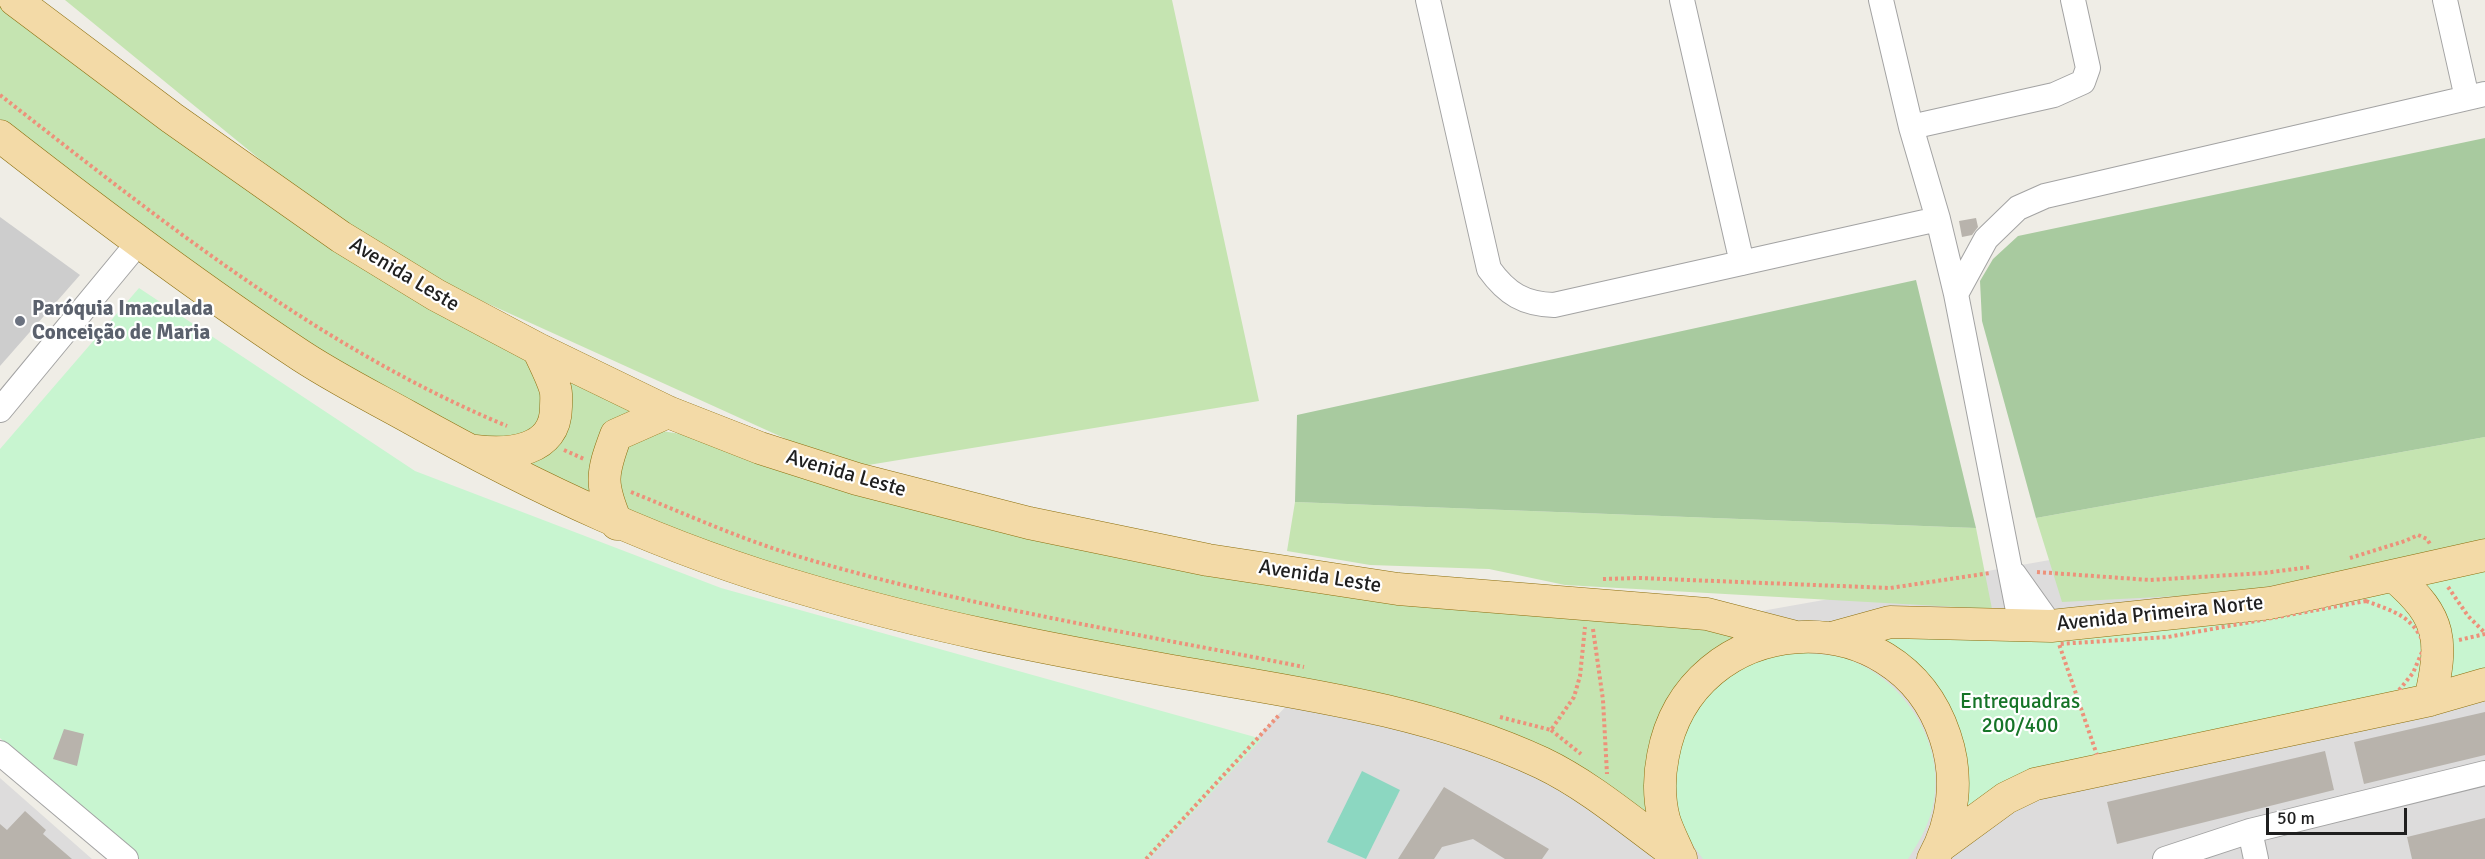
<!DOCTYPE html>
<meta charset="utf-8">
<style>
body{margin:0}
#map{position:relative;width:2485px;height:859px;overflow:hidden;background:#efede6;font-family:Signika,sans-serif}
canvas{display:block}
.scale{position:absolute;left:2266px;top:808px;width:141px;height:27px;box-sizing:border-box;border:3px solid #1f1f1f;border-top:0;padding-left:8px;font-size:18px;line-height:21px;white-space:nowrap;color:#1f1f1f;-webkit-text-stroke:4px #fff;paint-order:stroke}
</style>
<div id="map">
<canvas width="2485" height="859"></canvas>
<div class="scale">50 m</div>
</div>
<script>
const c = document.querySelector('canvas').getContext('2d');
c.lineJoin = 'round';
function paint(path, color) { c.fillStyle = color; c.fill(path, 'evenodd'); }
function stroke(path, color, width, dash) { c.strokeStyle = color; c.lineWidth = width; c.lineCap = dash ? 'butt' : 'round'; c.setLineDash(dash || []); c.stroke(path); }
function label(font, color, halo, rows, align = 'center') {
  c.font = font + ' Signika,sans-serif'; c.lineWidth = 4.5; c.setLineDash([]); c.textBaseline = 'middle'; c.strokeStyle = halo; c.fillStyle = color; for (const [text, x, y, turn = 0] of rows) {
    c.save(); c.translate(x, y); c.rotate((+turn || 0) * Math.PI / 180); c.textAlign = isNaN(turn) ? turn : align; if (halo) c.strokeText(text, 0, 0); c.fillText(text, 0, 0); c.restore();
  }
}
paint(new Path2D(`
 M2485,483V859H1146L1298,693Z
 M0,778L92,859H0Z`), '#dddcdc');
paint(new Path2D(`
 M0,217L80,275L0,366Z`), '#cdcdcd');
paint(new Path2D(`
 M65,0H1172L1259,401L850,468L372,251Z
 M0,5L180,140L528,358L550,389V429L472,450L149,236L0,119Z
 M530,359L690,432L649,427L616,437L597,499L506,462L552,429Z
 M649,429L694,436L1208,563L1771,633L1669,725L1676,851L1479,748L817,579L638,521L600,498L618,439Z
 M2485,437V543L2236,593L2062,602L2036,518Z
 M1295,502L1976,528L1992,609L1565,585L1489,569L1370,565L1287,551Z`), '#c5e4b1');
paint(new Path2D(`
 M2485,138V437L2036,518L1982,321L1980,281L1993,259L2018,236Z
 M1916,280L1976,528L1295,502L1297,415Z`), '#a8ca9f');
paint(new Path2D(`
 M139,288L415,471L721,588L1262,739L1149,859H131L0,738V449Z
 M2485,569V681L2037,787L1946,839L1945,723L1850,638L2022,640Z
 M1799,652C1812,654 1827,654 1840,657C1897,672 1941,734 1935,792C1933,817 1922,838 1908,859H1703C1697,850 1689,841 1685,832C1660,766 1690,686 1759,661C1771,656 1786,655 1799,652Z`), '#c8f5d0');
paint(new Path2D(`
 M1362,771L1400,790L1366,859L1327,842Z`), '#8cd7c1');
paint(new Path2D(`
 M1976,218L1978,227L1972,235L1962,237L1959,221Z
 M2485,712V755L2364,784L2354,742Z
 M64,729L84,734L77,766L53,759Z
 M2325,751L2334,790L2117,844L2107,802Z
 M1444,787L1549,849L1542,859H1505L1473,839L1442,847L1434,859H1398Z
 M25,811L46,830L43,834L72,859H0V824L7,830Z
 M2485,818V859H2412L2407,837Z`), '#b8b3ac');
const minor = new Path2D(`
 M1428,0L1489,269C1507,294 1524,304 1554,305L1938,219
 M1682,0L1742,263
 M1881,0L1911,127L1938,219L1956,294
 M2445,0L2467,98
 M1911,127L2054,95L2083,82L2088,68L2073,0
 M0,410L138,243
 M2014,574L2051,626
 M2021,626L1956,294L1986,239L2018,208L2045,196L2485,94
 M0,753L126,859
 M2250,831L2256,859
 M2165,859L2250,831L2485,773`);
const major = new Path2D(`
 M15,0L172,118L341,237L436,295L538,349L668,412L760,448L857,479L1029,523L1208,560L1398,589L1707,614L1792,636
 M0,136C96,211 193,284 294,351C329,375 369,395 407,416C537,489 664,549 808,590C929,626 1048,649 1172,671C1297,693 1426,709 1542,763C1592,787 1636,826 1681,858
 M475,451C509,455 556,452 556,407C556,401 557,394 555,388C551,375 544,362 538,349
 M617,524C600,484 601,475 616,435L668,412
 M2395,577C2443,618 2443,642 2430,700
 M1832,638L1890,622L2051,626L2270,603L2485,555
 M1939,847L2006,798L2035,784L2430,700L2485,684
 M1680,857C1675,845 1668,832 1664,819C1659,799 1659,776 1663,756C1690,608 1898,594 1945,736C1959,777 1954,821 1933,859`);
stroke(minor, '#a3a3a3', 26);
stroke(major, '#8c6f0e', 33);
stroke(new Path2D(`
 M0,95C159,219 319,348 507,426
 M564,450L584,459
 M631,492C686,514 740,539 797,556C963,606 1134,633 1304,667
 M2350,558L2405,541L2418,535L2427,539L2430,544
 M2037,572L2150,580L2264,573L2310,567
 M1603,579L1639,578L1890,588L1990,573
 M2448,587L2468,616L2485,633
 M2366,601C2395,612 2411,615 2425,645L2413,673L2395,695L2099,761L2059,644L2168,637Z
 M1593,629L1603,700L1607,774
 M2459,640L2485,634
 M1500,717L1551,730L1574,697L1580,676L1585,627
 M1551,730L1581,754
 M1146,859L1280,714`), '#ed917a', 4, [3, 3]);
stroke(minor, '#fff', 24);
stroke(major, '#f3daa7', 32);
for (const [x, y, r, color] of [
 [20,321,6,"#6b7280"]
]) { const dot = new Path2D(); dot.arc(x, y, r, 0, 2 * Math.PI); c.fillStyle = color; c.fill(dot); stroke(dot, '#fff', 2); }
label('21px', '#1f1f1f', '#fff', [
 ["Avenida Leste",404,275,31],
 ["Avenida Leste",846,474,16],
 ["Avenida Leste",1320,577,9],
 ["Avenida Primeira Norte",2160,614,-6]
]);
label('bold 21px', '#5b616d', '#fff', [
 ["Paróquia Imaculada",32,309],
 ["Conceição de Maria",32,333]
], 'left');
label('21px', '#167427', '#fff', [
 ["Entrequadras",2020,702],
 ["200/400",2020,726]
]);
</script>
